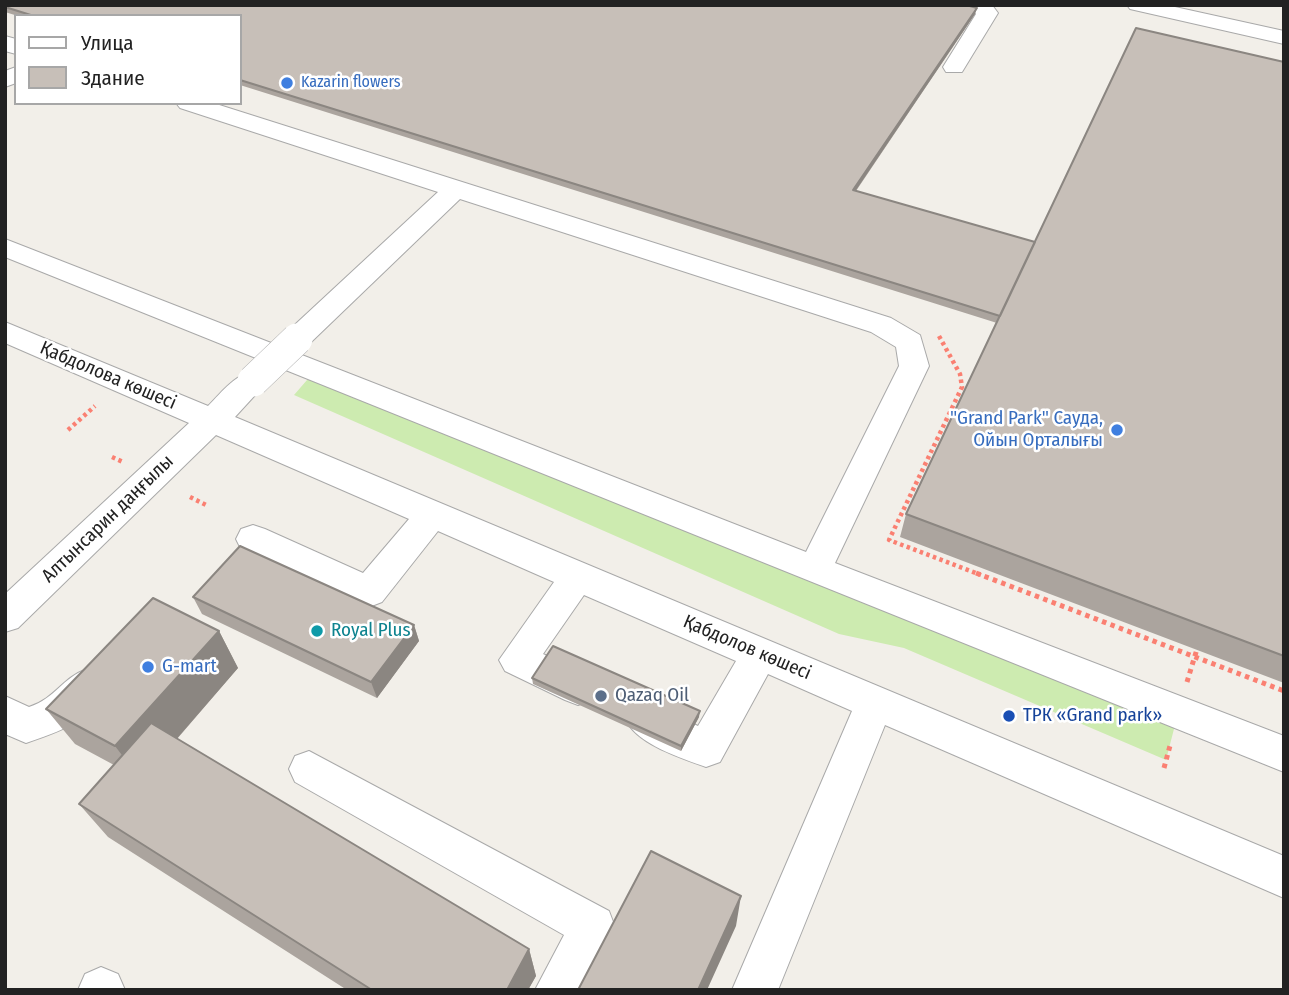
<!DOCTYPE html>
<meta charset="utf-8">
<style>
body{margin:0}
#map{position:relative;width:1289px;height:995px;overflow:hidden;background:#f2efe9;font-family:"Fira Sans Condensed",sans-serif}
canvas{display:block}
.frame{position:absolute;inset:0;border:7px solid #222;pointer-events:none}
.legend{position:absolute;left:14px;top:14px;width:228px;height:91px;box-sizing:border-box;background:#fff;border:2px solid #a7a7a7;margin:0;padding:9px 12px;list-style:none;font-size:21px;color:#222}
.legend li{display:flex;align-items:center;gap:14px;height:35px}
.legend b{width:35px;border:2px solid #a7a7a7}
</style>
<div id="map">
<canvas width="1289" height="995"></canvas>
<div class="frame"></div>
<ul class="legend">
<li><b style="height:9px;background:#fff"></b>Улица</li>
<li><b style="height:19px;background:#c7bfb8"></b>Здание</li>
</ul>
</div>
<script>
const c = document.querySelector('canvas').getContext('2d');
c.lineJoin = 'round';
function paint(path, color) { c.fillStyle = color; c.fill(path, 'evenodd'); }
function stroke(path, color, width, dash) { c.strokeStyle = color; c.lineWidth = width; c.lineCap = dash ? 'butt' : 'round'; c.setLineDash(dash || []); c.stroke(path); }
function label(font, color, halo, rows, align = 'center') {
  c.font = font + ' "Fira Sans Condensed",sans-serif'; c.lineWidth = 5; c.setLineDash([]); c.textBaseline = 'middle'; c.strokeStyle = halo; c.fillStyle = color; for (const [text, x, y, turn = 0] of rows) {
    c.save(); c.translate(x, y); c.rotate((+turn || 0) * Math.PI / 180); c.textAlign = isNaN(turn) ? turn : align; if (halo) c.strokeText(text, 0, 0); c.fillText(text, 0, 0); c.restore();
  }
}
paint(new Path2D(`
 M314,372L1175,725L1166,760L904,648L839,634L294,395Z`), '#cdebb0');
const minor = new Path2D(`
 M970,5H992L998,13L962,72H946L943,67L976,14Z
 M1127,5H1166L1284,31V44L1130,9Z
 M5,36L16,39V54L5,51Z
 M16,67V83L5,87V71Z
 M176,103H213L891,318L920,335L929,366L835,563L1284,736V772L5,257V239L806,552L899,366L896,347L871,332L460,199L307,346L297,349L287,346L282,339L287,332L438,192L180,108Z
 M5,322L208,406C224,390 240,367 264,373L268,381L235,417L1284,856V898L885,725L778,990H732L852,711L768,674L720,762L706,767C681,758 637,744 626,720L631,708L645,703L698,726L736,661L584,595L543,654L591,676L597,688L591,700L578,705L565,700L505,671L499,660L554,582L438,531L382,602L369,607L356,602L241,549L236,539L241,529L253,525L265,529L363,573L409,519L216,435L18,628L5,632V594L189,423L5,343Z
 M87,669L100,674L106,686C88,724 62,730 26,743L5,734V696L29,707C56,698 62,678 87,669Z
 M309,751L609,911L615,927L583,990H535L564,935L295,782L289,769L295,756Z
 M101,967L118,974L125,990H78L85,974Z`);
stroke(minor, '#a9a9a9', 2);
stroke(new Path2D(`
 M939,336L960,374L962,387L889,540L981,575
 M68,430L95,406
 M112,457L123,462
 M190,497L208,506`), '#fa8072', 4.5, [3.5, 3.5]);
stroke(new Path2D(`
 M976,573L1284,691
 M1187,682L1197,649
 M1164,768L1171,742`), '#fa8072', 5, [4.5, 4.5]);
paint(minor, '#fff');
const minorBridge = new Path2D(`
 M253,381L297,339`);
stroke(minorBridge, '#a9a9a9', 32, []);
stroke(minorBridge, '#fff', 31);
paint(new Path2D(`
 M5,5L975,14L856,191L1035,242L1284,62V683L900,537L906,514L997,323L240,85V16H18L5,12Z
 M193,597L414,625L419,641L377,698L202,614Z
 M219,631L238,668L177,739L529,949L536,976L528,990H347L108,837L79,804L114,765L75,744L46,709Z
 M532,678L699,717L681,751L533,684Z`), '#aba49e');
paint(new Path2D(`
 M977,8L975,14L852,196L853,190Z
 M414,625L419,641L377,698L371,682Z
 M219,631L238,668L141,780L115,746Z
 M700,711L699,717L681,751V746Z
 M741,896L736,926L707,990H698Z
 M529,949L536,976L528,990H507Z`), '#8b8681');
const building = new Path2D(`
 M5,5H966L977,8L853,190L1035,242L1000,316L240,80V16H34L5,7Z
 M1136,28L1284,62V656L906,514Z
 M240,546L414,625L371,682L193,597Z
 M153,598L219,631L115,746L46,709Z
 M553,646L700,711L681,746L532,678Z
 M151,723L529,949L507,990H372L79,804Z
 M651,851L741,896L698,990H578Z`);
paint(building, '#c7bfb8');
stroke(building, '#8b8681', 2);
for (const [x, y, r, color] of [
 [287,83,7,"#3f7fe0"],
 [1117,430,7,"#3f7fe0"],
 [317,631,7,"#0f9aa8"],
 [148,667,7,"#3f7fe0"],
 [601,696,7,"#5c6f8a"],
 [1009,716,7,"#1a4fb4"]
]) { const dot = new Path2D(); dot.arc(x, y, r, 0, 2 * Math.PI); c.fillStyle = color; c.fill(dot); stroke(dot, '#fff', 2.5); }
label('16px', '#366cbe', '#fff', [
 ["Kazarin flowers",301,83]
], 'left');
label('19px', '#222', '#fff', [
 ["Қабдолова көшесі",108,376,23],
 ["Алтынсарин даңғылы",108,519,-44],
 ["Қабдолов көшесі",747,648,23]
]);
label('19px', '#366cbe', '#fff', [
 ["\"Grand Park\" Сауда,",1103,419],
 ["Ойын Орталығы",1103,441],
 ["G-mart",162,667,"left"]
], 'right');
label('19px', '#0d838f', '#fff', [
 ["Royal Plus",331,631]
], 'left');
label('19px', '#4e5e75', '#fff', [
 ["Qazaq Oil",615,696]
], 'left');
label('19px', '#164399', '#fff', [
 ["ТРК «Grand park»",1023,716]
], 'left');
</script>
